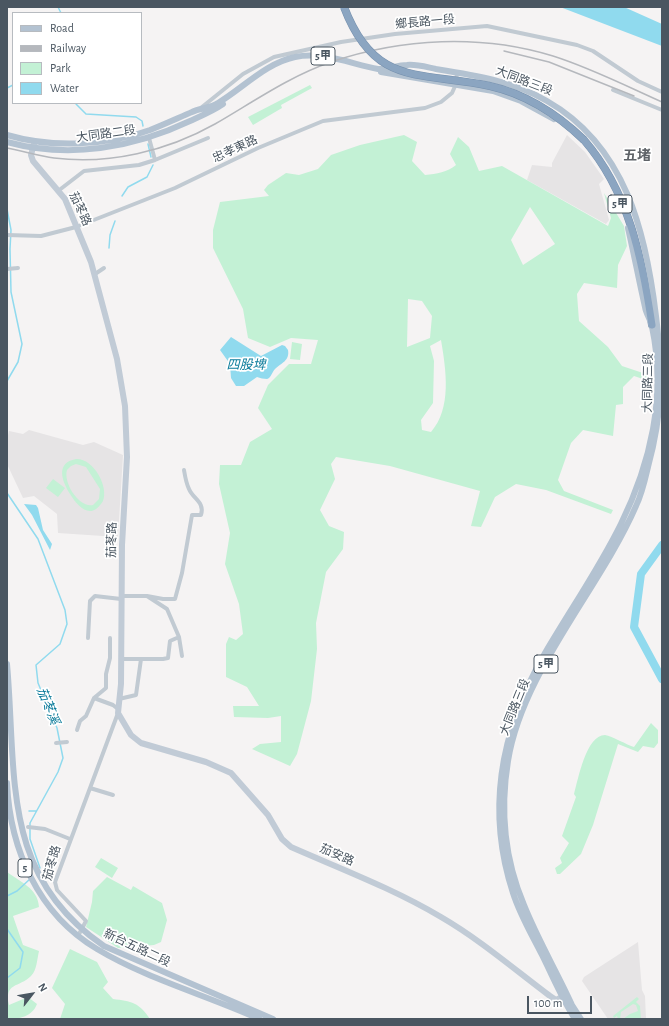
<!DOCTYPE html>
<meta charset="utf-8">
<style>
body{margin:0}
#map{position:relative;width:669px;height:1026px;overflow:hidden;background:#f5f3f3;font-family:"Alegreya Sans",sans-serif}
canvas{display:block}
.frame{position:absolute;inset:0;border:8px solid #4a5661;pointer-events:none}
.legend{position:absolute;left:12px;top:12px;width:130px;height:92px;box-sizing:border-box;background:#fff;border:1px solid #b7bbc0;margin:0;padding:5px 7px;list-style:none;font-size:12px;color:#4a5661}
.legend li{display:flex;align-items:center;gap:8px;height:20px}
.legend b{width:20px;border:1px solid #b7bbc0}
.north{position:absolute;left:12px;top:974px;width:40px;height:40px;-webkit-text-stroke:3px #fff;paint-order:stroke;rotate:59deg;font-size:11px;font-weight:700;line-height:16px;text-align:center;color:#4a5661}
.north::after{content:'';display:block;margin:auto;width:14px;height:18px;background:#4a5661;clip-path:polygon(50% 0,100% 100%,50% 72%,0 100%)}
.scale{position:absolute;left:527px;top:996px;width:65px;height:18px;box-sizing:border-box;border:2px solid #4a5661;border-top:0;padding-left:5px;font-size:12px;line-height:14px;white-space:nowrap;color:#4a5661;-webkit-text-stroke:3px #fff;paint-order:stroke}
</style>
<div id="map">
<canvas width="669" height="1026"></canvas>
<div class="frame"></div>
<ul class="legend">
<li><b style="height:5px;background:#b3c2d1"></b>Road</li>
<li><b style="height:5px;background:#b5b8bd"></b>Railway</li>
<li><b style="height:11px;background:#c3f1d5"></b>Park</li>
<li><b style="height:11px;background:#90daee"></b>Water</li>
</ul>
<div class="north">N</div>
<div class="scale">100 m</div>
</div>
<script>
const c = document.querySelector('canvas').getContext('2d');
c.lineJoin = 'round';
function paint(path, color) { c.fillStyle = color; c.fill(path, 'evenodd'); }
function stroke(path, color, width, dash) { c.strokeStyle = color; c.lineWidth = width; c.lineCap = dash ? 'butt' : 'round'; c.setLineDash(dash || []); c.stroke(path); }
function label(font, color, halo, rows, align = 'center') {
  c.font = font + ' "Alegreya Sans","Noto Sans TC",sans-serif'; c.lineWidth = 3.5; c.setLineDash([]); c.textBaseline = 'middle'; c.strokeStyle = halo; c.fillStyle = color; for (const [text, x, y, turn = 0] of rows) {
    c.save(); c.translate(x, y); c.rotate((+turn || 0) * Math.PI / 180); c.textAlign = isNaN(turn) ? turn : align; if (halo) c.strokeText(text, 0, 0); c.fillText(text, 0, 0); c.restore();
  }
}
paint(new Path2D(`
 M567,135L585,152L604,179L599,184L609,220L606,224L527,180L532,165L552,167V163Z
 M29,430L83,445L94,442L123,455L118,537L58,533L57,514L34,496L23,498L7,464V439L9,431L23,434Z
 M638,942L642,990L645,996L646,1019H608L582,981L584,977Z`), '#e6e4e5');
paint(new Path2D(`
 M310,85L312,88L281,105L282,108L253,125L248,117Z
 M404,135L417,142L412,161L425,175C437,174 447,172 456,165L450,154L458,137L469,147L479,171L502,166L608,226L611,218L604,193L624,226L627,246L618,265L617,288L584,283L577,294L579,321L608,347L622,366L649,375V381L634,376L623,387V404L616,405L613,436L583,430L571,443L558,480L564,491L613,510L611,514L546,490L516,484L495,497L481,527L471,526L480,491L390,466L336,457L331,464L335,479L320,510L329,526L344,532L343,549L326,572L316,623L317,649L311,701L297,754L290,766L252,749L260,744L281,742V716L268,718L234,717L233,706H259L247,687L226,677V644L229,637L236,640L243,634L239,604L225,564L230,533L219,484L220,465H241L250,442L272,429L258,408L268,385L289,364H311L318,340L291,338L270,347L248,338L243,309L213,248V230L220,202L269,196L264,190L268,185L286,173L299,175L318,169L331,155L360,145ZM530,207L555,244L523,265L511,240ZM408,299L422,301L432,316L430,338L407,347ZM441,340C446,370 452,408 431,432L422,430L421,420L433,403L434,361L430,346Z
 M292,342L302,344L300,360L290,359Z
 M76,459C93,458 109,486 103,501C91,521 78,507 70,494C62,481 55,463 76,459ZM76,464L86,467L100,489L99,499L93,505C79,508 63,483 67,470L71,466Z
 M53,479L65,488L58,497L46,488Z
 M651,723L658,730V743L654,748L643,746L638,752L618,744L593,825L581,854L560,874H557L555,868L562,863L560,858L569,843L562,836L576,797L574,794C578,780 586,735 605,735C612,736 627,745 634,747Z
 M101,858L118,868L112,878L95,867Z
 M7,872C20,882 38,888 39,907L13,916L23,945L39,951C37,959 37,970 31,976C19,988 4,982 9,1005L28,997L37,1004C32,1017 19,1019 7,1019Z
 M107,877L131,890L133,886L162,903L167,920L161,942L154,945L118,948L86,927L92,902L93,891Z
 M70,949L97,962L108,982L103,988L113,999C131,1001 140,1003 150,1019H60L65,1004L52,988Z
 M637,997L639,999L636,1002L640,1006L641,1019H623L630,1014L638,1011L636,1005L633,1004L621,1012L620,1019H618L617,1016L614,1018L613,1016Z`), '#c3f1d5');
paint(new Path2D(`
 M560,7H624L662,24V46Z
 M231,337L261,356L282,345L285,346L288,350C290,361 281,363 275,369C272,372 271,378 267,379C264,379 260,378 257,377L244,386H236L231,378L230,364L220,350Z
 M24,504L36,505L38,508L43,530L52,544L50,550L32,515Z`), '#90daee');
stroke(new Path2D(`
 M58,7L61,13
 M7,88L13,85
 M76,104L86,114L136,117L142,121L143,126
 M148,144L151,157
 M122,196L128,187L147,177L153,165
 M7,209L11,230L10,249L11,292L22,344L18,362L7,381
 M109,248L110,235L115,221
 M7,493L38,539L65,610L67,624L60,644L36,665L38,683L57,728L63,758L58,772L30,823V839L40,868
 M29,811H36
 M7,896L17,891L30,879
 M7,929L23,952L20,968L7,978`), '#90daee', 1.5);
stroke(new Path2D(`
 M662,545L641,574L634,627L662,679`), '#90daee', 8);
const highway = new Path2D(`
 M584,140C629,192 642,258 652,325`);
stroke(highway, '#7690ad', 8);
stroke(new Path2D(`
 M613,90L662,110
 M202,107L243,74L274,57L341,42L395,34L487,26L577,45L593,51L638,81L662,92
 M149,138L155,160
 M58,191L84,171L139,165L155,160L208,138
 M7,235L41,236L76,227L175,188L258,148L323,121L425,108L441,102L452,93L456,84L457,72
 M7,269L18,268
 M95,274L104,268
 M121,596H147L167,609L179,637L182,656
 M147,596L163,599H175L182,573L192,515H201C205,502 193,499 189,489C186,483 185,476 184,470
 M88,638L90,601L95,596L121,599
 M121,659H163L168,658L170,641L179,637
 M94,698L106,688V674L110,658V638
 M119,699L136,695L141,659
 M77,730L80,721L86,716L94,698L113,705L118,709
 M56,743L67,742
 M90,788L113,795
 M28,827L45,829L70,839
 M78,936L86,921L57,890L55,882L118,713`), '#c1cad2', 4);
stroke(new Path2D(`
 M34,144L31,155L33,161L65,199L91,262L117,359L125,406L127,457L122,545L121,684L118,713L131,735L141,743L206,762L231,773L268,815L282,839L291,847C341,869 394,889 441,917C479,939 514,969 550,996L556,1000L566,995`), '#c1cbd6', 6);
stroke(new Path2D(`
 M381,72L493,91L521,101L554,119
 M7,135C51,148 107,146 150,130C165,124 178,118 192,112C200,108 211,108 218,103C243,88 266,63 295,57C323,51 351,64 378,69C389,70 396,65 407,65C416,64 426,67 436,69C474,75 513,81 547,101C626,146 646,233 656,316C663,372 663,412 648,467C645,480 642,494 636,506C600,589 522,672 508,761C500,810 505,860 524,905C538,940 557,972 572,1005L581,1019
 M7,142C69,159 133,148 190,121C201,116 213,111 223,104
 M7,664C17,776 0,875 104,946L273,1019
 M7,783C10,849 38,914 97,949C147,979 206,995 259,1019
 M575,1019C562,999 553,977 542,955C532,935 520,915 513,893C485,808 501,729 545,653C589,578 637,517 653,429C659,396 659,360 652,327C651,320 646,314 645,307C639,281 634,254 628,228`), '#b3c2d1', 6);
stroke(highway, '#8ba5c1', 7);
stroke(new Path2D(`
 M504,51L549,62L634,96
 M7,148C23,151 39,156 54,158C109,165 167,151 215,124C253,102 290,76 331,62C402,38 481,34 553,56C591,68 626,86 662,102`), '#b5b8bd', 1.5);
const highwayBridge = new Path2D(`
 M344,7C375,88 420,71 490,86C526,94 558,115 584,140`);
stroke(highwayBridge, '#7690ad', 8, []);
stroke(highwayBridge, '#8ba5c1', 7);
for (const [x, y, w] of [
 [323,56,24],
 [620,204,24],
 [546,664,24],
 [25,868,14]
]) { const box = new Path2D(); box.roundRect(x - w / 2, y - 9, w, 18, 3); c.fillStyle = '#fff'; c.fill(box); stroke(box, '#4a5661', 1); }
label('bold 11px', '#4a5661', null, [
 ["5甲",323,56],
 ["5甲",620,204],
 ["5甲",546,664],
 ["5",25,868]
]);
label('12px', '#4a5661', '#fff', [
 ["鄉長路一段",425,22,-5],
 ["大同路三段",524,81,21],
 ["大同路二段",106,134,-8],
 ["忠孝東路",235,149,-25],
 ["茄苳路",80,209,65],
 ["大同路三段",648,383,-89],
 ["茄苳路",112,540,-89],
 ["大同路三段",515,707,-68],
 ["茄安路",337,855,24],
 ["茄苳路",52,863,-74],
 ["新台五路二段",137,948,25]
]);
label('italic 13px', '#0c7c9b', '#fff', [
 ["四股埤",246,365],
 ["茄苳溪",48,706,68]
]);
label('bold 14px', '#5f6368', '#fff', [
 ["五堵",637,156]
]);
</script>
